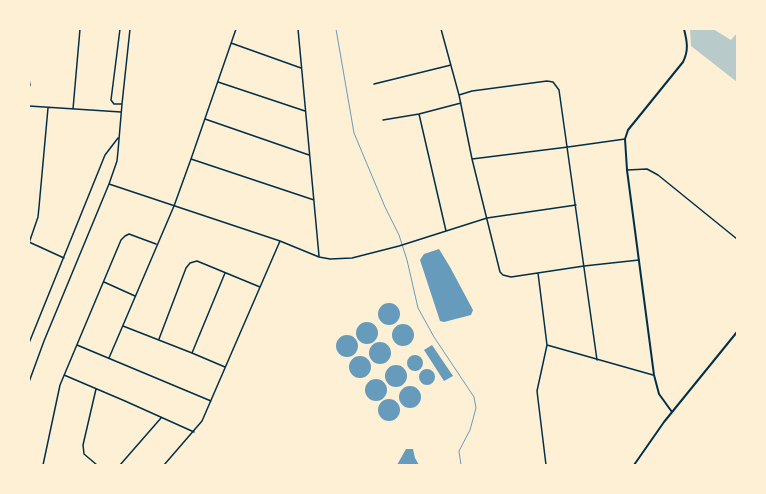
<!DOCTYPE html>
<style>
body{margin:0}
#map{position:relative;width:766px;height:494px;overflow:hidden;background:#fdf0d5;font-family:"PT Sans",sans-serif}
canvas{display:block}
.frame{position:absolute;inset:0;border:30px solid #fdf0d5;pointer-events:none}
</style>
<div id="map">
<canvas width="766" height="494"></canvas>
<div class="frame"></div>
</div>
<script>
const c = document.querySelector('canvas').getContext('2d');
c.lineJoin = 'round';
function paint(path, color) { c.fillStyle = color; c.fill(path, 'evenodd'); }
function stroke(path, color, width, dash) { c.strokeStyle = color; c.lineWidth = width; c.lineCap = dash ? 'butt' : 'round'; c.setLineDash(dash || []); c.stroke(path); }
paint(new Path2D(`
 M690,29H713L731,40L737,33V82L691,46Z`), '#b9caca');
paint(new Path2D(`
 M439,249L450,267L473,310L471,315L444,322L440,321L420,260L424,254Z
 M378 314a11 11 0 1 1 22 0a11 11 0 1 1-22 0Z
 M356 333a11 11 0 1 1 22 0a11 11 0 1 1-22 0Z
 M392 335a11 11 0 1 1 22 0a11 11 0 1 1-22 0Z
 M336 346a11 11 0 1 1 22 0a11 11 0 1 1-22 0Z
 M369 353a11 11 0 1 1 22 0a11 11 0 1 1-22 0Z
 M432,345L453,376L444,381L424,350Z
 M407 363a8 8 0 1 1 16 0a8 8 0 1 1-16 0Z
 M349 367a11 11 0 1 1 22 0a11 11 0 1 1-22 0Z
 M385 376a11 11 0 1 1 22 0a11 11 0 1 1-22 0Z
 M419 377a8 8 0 1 1 16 0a8 8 0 1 1-16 0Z
 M365 390a11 11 0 1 1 22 0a11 11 0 1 1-22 0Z
 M399 397a11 11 0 1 1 22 0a11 11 0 1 1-22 0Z
 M378 410a11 11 0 1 1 22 0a11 11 0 1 1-22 0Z
 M406,449H413L415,458L419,465H397Z`), '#669bbc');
stroke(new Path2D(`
 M336,29L354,133L385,207L399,235L407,260L418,308L434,337L474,397L476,408L470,430L459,451L461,465`), '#669bbc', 1);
stroke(new Path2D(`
 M120,29L111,100L114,104H122
 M298,29L319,256
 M441,29L459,95L472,159L500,272L503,275L511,277L584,266L639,260
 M231,43L301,68
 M29,79L30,85L29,87
 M218,82L305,111
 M374,84L451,65
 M459,95L472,91L547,81L553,82L559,90L597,360
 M29,106L121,112
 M73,109L80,29
 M419,114L446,231
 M205,119L309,155
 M383,120L419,114L461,103
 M191,159L314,200
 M472,159L568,147L625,139
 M627,170L647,169L658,175L737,239
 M109,184L280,241L319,257L330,259L352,258L399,246L487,218L576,205
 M29,242L64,258
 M29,243L38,217L39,207L48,108
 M538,273L547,345L537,391L546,465
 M104,282L135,296
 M123,326L192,353L225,367
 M159,339L186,268L190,263L197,261L260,287
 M29,343L105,155L118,138
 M77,345L211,401
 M547,345L653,375
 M192,353L225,273
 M109,358L174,206L191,159L236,29
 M64,375L125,401L194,432
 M29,382L44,341L109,184L117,161L118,151L122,104L130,29
 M96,389L83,445L84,454L97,465
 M43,465L60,385L121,240L125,236L129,234L156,244
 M120,465L161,418
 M164,465L202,421L280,241`), '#003049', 1.5);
stroke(new Path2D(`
 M672,412L659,394L654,375L627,170L625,139L628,130L683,62C689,50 687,41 684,29
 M634,465L664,422L737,332`), '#003049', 2);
</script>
